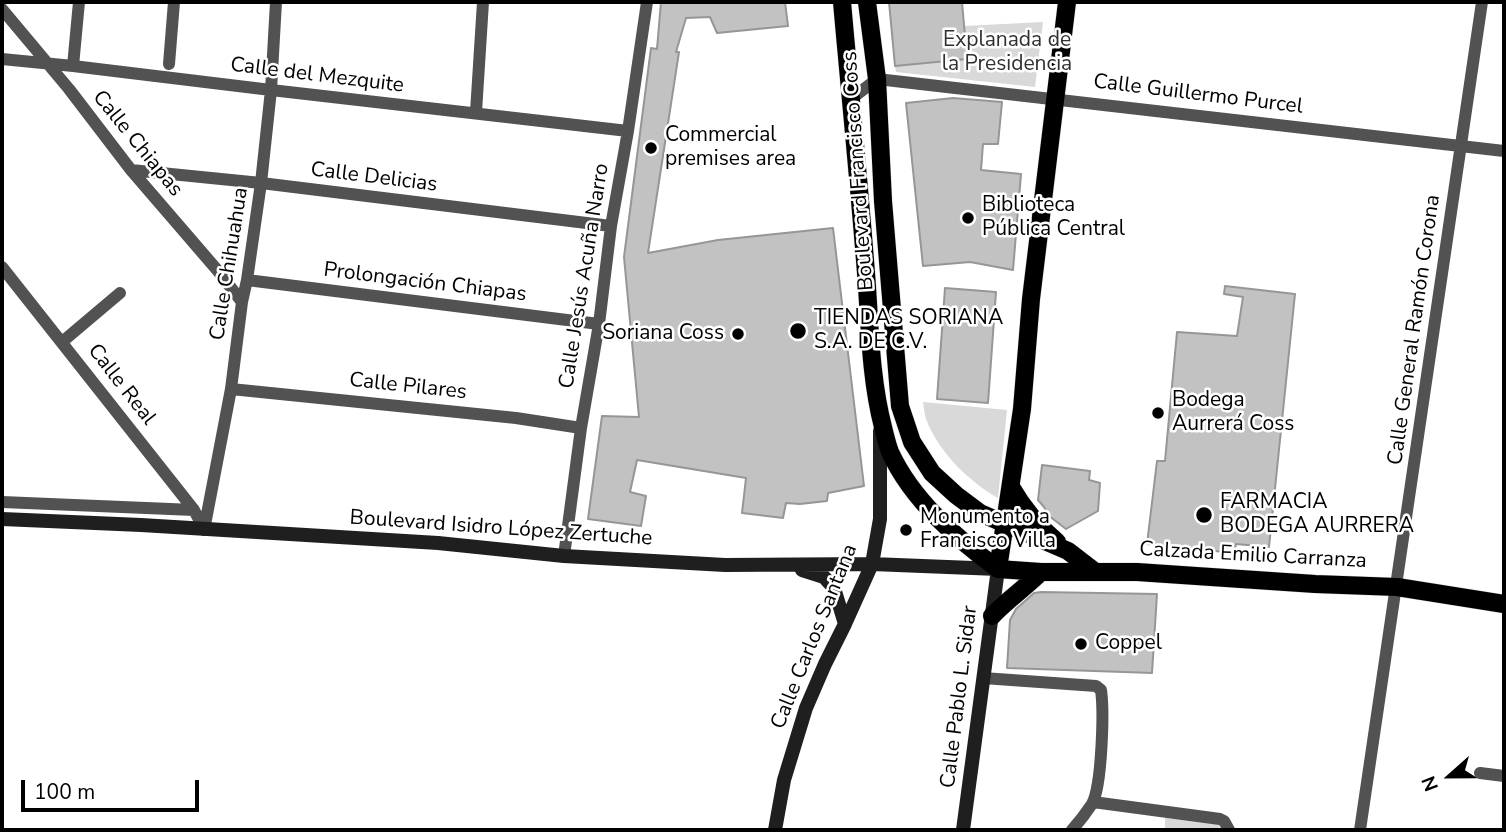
<!DOCTYPE html>
<meta charset="utf-8">
<style>
body{margin:0}
#map{position:relative;width:1506px;height:832px;overflow:hidden;background:#fff;font-family:"Nunito Sans",sans-serif}
canvas{display:block}
.frame{position:absolute;inset:0;border:4px solid #000;pointer-events:none}
.north{position:absolute;left:1415px;top:741px;width:70px;height:70px;-webkit-text-stroke:5px #fff;paint-order:stroke;rotate:249deg;font-size:19px;font-weight:700;line-height:28px;text-align:center;color:#000}
.north::after{content:'';display:block;margin:auto;width:24px;height:32px;background:#000;clip-path:polygon(50% 0,100% 100%,50% 72%,0 100%)}
.scale{position:absolute;left:21px;top:780px;width:178px;height:32px;box-sizing:border-box;border:4px solid #000;border-top:0;padding-left:9px;font-size:21px;line-height:24px;white-space:nowrap;color:#000;-webkit-text-stroke:5px #fff;paint-order:stroke}
</style>
<div id="map">
<canvas width="1506" height="832"></canvas>
<div class="frame"></div>
<div class="north">N</div>
<div class="scale">100 m</div>
</div>
<script>
const c = document.querySelector('canvas').getContext('2d');
c.lineJoin = 'round';
function paint(path, color) { c.fillStyle = color; c.fill(path, 'evenodd'); }
function stroke(path, color, width, dash) { c.strokeStyle = color; c.lineWidth = width; c.lineCap = dash ? 'butt' : 'round'; c.setLineDash(dash || []); c.stroke(path); }
function label(font, color, halo, rows, align = 'center') {
  c.font = font + ' "Nunito Sans",sans-serif'; c.lineWidth = 5; c.setLineDash([]); c.textBaseline = 'middle'; c.strokeStyle = halo; c.fillStyle = color; for (const [text, x, y, turn = 0] of rows) {
    c.save(); c.translate(x, y); c.rotate((+turn || 0) * Math.PI / 180); c.textAlign = isNaN(turn) ? turn : align; if (halo) c.strokeText(text, 0, 0); c.fillText(text, 0, 0); c.restore();
  }
}
paint(new Path2D(`
 M1043,22L1035,87L896,72L895,66L967,59L964,26Z
 M923,402L1007,410L998,498C968,481 938,451 926,419C924,413 924,407 923,402Z
 M1165,818L1220,822L1219,830H1165Z`), '#d9d9d9');
const building = new Path2D(`
 M661,2H785L788,26L717,33L710,17L686,18L676,52H679L648,253L718,240L833,228L864,486L828,493L827,501L800,504L786,503L783,518L742,513L746,478L637,460L630,492L646,496L641,526L588,519L602,416L639,417L624,257L651,48L657,49Z
 M889,2H962L967,59L895,66Z
 M953,98L1002,102L998,144H983L981,170L1021,174L1013,270L970,262L923,266L906,103Z
 M1225,286L1295,294L1269,547L1236,544L1234,553L1147,544L1157,461H1165L1177,332L1237,336L1243,297L1224,294Z
 M945,288L996,292L988,403L937,399Z
 M1042,465L1090,471L1089,480L1100,483L1098,511L1066,529L1049,516L1044,507L1038,500Z
 M1041,592L1157,594L1152,673L1007,668L1010,620L1016,609L1034,593Z`);
paint(building, '#c2c2c2');
stroke(building, '#969696', 2);
const primary = new Path2D(`
 M842,2C850,92 859,182 866,273C870,324 870,377 883,427C885,435 887,444 890,452C912,500 956,538 998,569
 M867,2L877,79L883,201L900,406L912,442L932,473L956,495L980,513L1068,551L1094,571
 M1011,487C1023,508 1038,526 1057,542
 M998,569L1022,409L1031,299L1067,2
 M998,569L1041,572H1137L1315,584L1397,587L1504,604
 M992,616C1007,600 1025,588 1041,572`);
stroke(primary, '#dbdbdb', 19);
stroke(new Path2D(`
 M2,9L69,89L131,170L218,271L242,302
 M2,59L73,66L271,90L628,131
 M169,64L174,2
 M73,66L79,2
 M851,99L877,79L1504,151
 M476,112L483,2
 M131,170L261,183L611,226
 M2,267L194,510L204,529
 M247,280L599,324
 M62,342L120,293
 M231,389L516,418L581,428
 M2,502L194,510
 M204,530L231,389L242,302L247,280L261,183L271,90L276,2
 M564,556L581,428L599,324L611,226L628,131L647,2
 M983,678L1096,686L1101,690C1104,711 1102,786 1092,804C1086,813 1079,822 1072,830
 M1480,773L1504,776
 M1093,802L1220,819L1224,821L1229,830
 M1360,830L1482,2`), '#525252', 12);
stroke(new Path2D(`
 M2,519L141,525L438,543L564,556L725,565L872,564L998,569L963,830
 M802,570L824,577L834,588L845,624
 M775,830L784,780L806,708L825,664L845,624L872,564L880,519V431`), '#1f1f1f', 14);
stroke(primary, '#000', 18);
for (const [x, y, r, color] of [
 [651,148,7,"#000"],
 [968,218,7,"#000"],
 [798,331,9,"#000"],
 [738,334,7,"#000"],
 [1158,413,7,"#000"],
 [1204,515,9,"#000"],
 [906,530,7,"#000"],
 [1081,644,7,"#000"]
]) { const dot = new Path2D(); dot.arc(x, y, r, 0, 2 * Math.PI); c.fillStyle = color; c.fill(dot); stroke(dot, '#fff', 2.5); }
label('21px', '#303030', '#fff', [
 ["Explanada de",1007,41],
 ["la Presidencia",1007,65]
]);
label('21px', '#000', '#fff', [
 ["Calle del Mezquite",317,76,7],
 ["Calle Guillermo Purcel",1198,95,7],
 ["Calle Chiapas",137,144,51],
 ["Boulevard Francisco Coss",859,171,-94],
 ["Calle Delicias",374,178,7],
 ["Calle Chihuahua",230,264,-81],
 ["Calle Jesús Acuña Narro",585,276,-81],
 ["Prolongación Chiapas",425,283,7],
 ["Calle General Ramón Corona",1415,330,-82],
 ["Calle Real",121,385,52],
 ["Calle Pilares",408,387,6],
 ["Boulevard Isidro López Zertuche",501,529,4],
 ["Calzada Emilio Carranza",1253,556,3],
 ["Calle Carlos Santana",815,637,-68],
 ["Calle Pablo L. Sidar",960,697,-83]
]);
label('21px', '#000', '#fff', [
 ["Commercial",665,136],
 ["premises area",665,160],
 ["Biblioteca",982,206],
 ["Pública Central",982,230],
 ["TIENDAS SORIANA",814,319],
 ["S.A. DE C.V.",814,343],
 ["Soriana Coss",724,334,"right"],
 ["Bodega",1172,401],
 ["Aurrerá Coss",1172,425],
 ["FARMACIA",1220,503],
 ["BODEGA AURRERA",1220,527],
 ["Monumento a",920,518],
 ["Francisco Villa",920,542],
 ["Coppel",1095,644]
], 'left');
</script>
